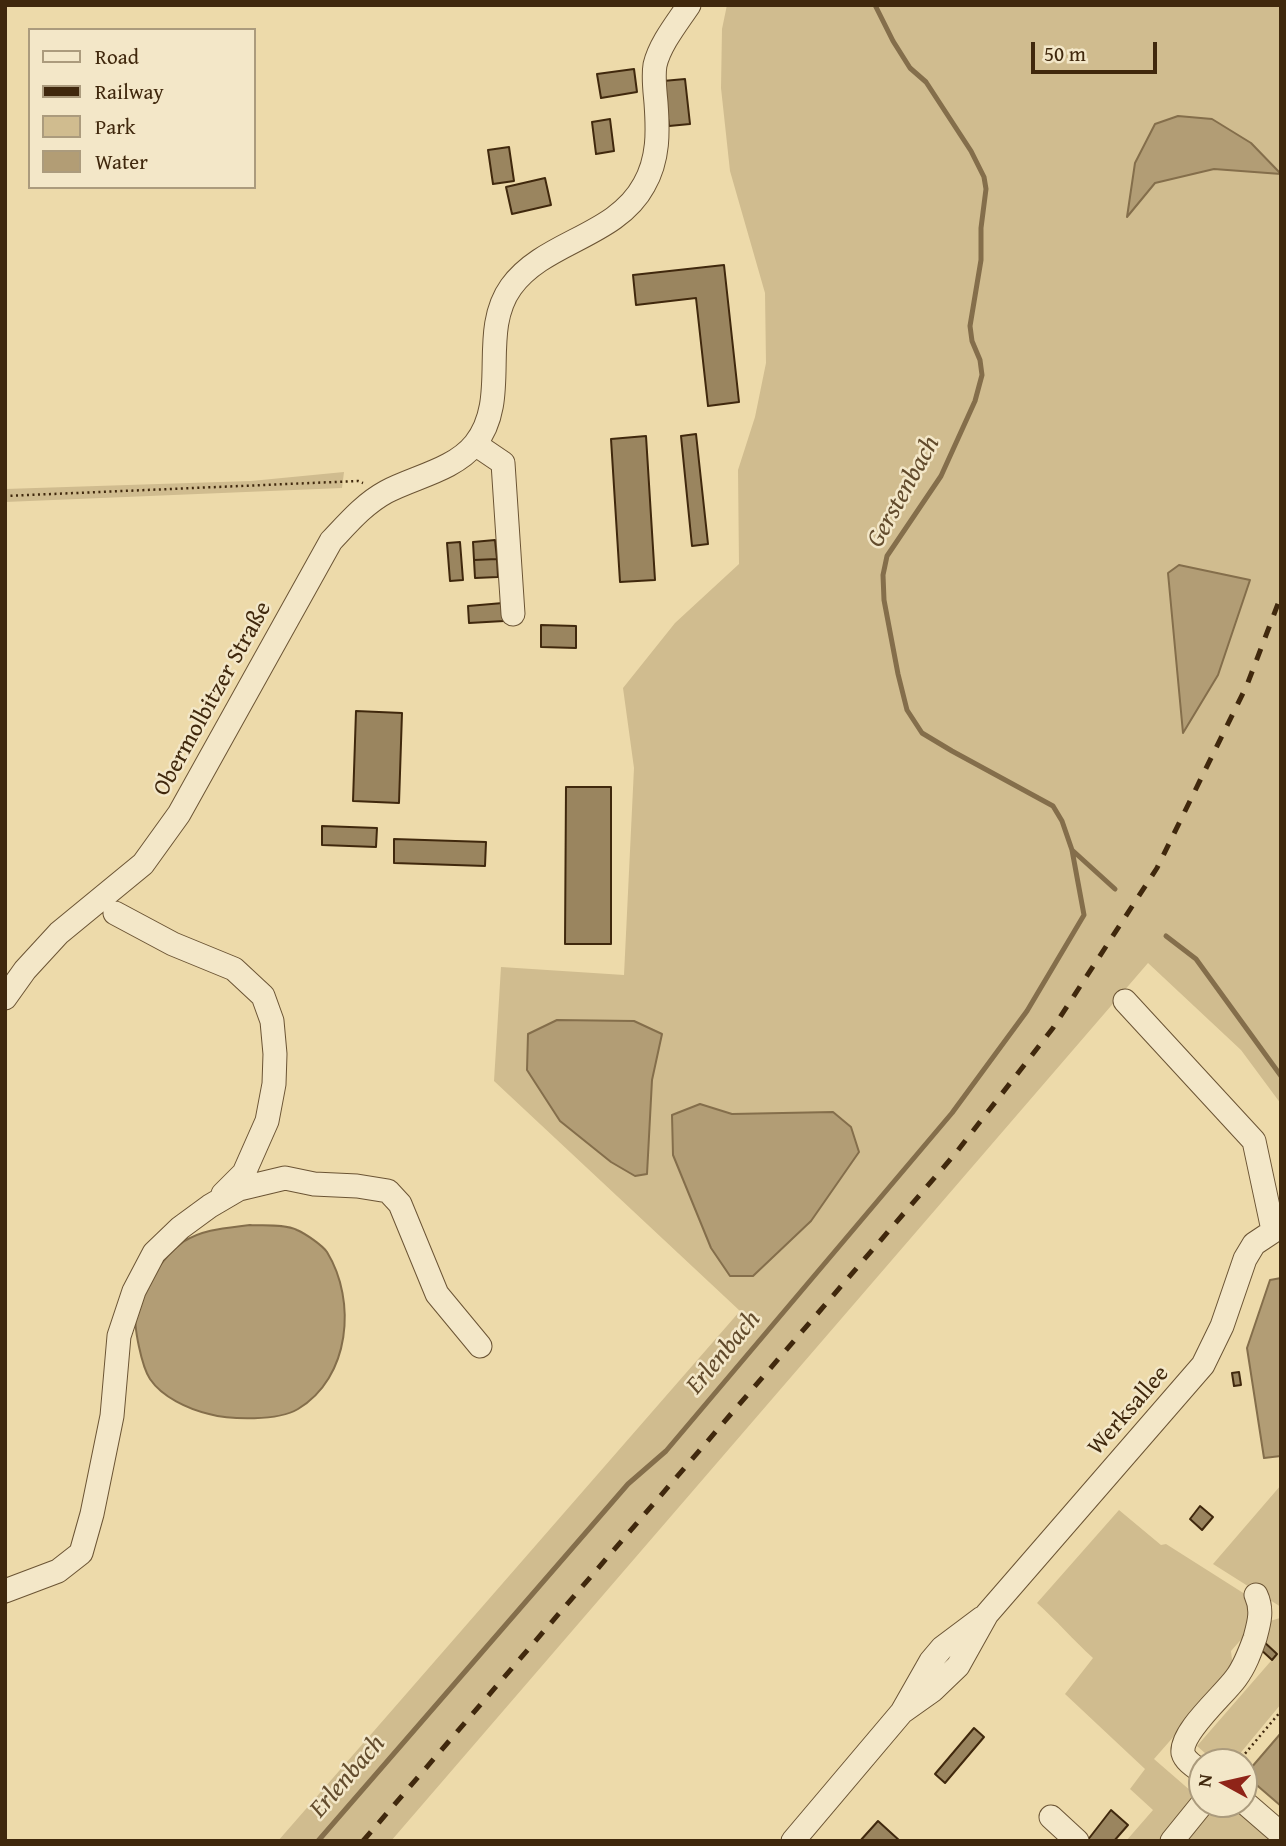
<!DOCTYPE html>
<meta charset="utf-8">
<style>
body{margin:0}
#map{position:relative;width:1286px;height:1846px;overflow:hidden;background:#eddaaa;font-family:"Gentium Book Plus",serif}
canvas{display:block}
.frame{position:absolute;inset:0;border:7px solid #40280d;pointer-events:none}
.legend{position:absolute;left:28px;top:28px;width:228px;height:161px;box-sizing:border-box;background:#f3e7c8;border:2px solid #ab9b7d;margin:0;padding:9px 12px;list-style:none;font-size:21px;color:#40280d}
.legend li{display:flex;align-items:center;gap:14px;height:35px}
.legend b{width:35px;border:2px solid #ab9b7d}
.north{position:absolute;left:1188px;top:1748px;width:70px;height:70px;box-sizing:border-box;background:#f3e7c8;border:2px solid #ab9b7d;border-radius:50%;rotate:278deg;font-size:19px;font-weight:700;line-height:28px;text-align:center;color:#40280d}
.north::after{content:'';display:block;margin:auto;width:24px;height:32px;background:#8f2418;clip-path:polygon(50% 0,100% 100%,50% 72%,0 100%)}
.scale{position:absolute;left:1031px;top:42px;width:126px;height:32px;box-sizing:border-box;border:4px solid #40280d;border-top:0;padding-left:9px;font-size:21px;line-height:24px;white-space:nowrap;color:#40280d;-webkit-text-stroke:5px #f3e7c8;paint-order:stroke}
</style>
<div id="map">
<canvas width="1286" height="1846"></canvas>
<div class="frame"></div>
<ul class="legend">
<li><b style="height:9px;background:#f3e7c8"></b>Road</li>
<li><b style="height:9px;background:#40280d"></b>Railway</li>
<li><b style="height:19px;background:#d0bc8f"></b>Park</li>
<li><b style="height:19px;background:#b29d75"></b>Water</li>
</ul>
<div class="north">N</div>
<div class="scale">50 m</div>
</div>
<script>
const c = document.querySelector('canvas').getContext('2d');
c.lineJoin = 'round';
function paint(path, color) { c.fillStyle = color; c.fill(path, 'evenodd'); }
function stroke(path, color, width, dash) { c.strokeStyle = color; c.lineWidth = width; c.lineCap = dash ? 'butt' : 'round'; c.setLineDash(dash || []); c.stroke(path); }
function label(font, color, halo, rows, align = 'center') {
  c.font = font + ' "Gentium Book Plus",serif'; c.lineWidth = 5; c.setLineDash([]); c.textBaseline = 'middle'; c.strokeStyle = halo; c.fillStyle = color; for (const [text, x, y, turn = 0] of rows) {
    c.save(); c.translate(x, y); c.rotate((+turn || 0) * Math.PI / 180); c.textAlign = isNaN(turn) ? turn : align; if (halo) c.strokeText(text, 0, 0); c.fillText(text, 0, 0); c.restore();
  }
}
paint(new Path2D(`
 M727,5H1281V1104L1241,1050L1148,963L391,1841H278L740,1311L494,1081L501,967L624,975L634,768L623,688L675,623L739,564L738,470L755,417L766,363L765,293L730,171L721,88L722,29Z
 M344,472L342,488L5,502V489L251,481Z
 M1281,1485V1607L1213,1564Z
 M1119,1510L1161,1545L1166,1544L1248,1596L1256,1612L1246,1634L1231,1651L1233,1669L1154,1759L1199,1798L1166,1841H1126L1153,1810L1130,1789L1145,1769L1065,1694L1093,1658C1073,1640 1057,1621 1037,1603Z
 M1280,1618L1281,1704L1233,1762H1215L1197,1746L1277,1654L1262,1641L1270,1621Z
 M1208,1804H1239L1281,1841H1177Z`), '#d0bc8f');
const water = new Path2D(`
 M1178,116L1212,119L1251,143L1281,174L1214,169L1155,183L1127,217L1135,163L1155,124Z
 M1179,565L1250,580L1218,675L1183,733L1168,573Z
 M557,1020L634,1021L662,1034L652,1080L647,1174L635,1176L611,1162L560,1121L527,1070L528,1034Z
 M700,1104L732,1114L833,1112L851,1127L859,1152L811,1221L753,1276H730L711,1248L673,1155L672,1115Z
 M250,1225C264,1226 285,1224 297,1230C306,1234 322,1245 327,1252C357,1301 350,1378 298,1409C278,1421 231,1420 209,1414C188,1409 162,1397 150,1379C142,1367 133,1326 136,1312C141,1288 164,1256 183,1242C203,1229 227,1228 250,1225Z
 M1281,1278V1456L1264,1458L1247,1348L1270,1280Z
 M1281,1733V1806L1245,1775Z`);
paint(water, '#b29d75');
stroke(water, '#846e4b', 2);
stroke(new Path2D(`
 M875,5L893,41L910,68L926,82L971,151L984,177L986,189L981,228V260L970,326L972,341L980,360L982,375L975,401L941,476L887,556L883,575L884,600L898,674L907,710L922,733L952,751L1053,806L1062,821L1072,850L1115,889
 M1166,936L1196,959L1281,1076
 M318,1841L628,1484L666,1451L952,1113L1027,1011L1084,915L1072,850`), '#846e4b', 5);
const building = new Path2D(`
 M634,69L637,92L601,98L597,74Z
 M685,79L690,124L669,126L663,81Z
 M610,119L614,151L596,154L592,122Z
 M509,147L514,181L493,184L488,150Z
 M545,178L551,205L512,214L506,187Z
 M724,265L739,402L708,406L696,298L636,305L633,275Z
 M696,434L708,544L692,546L681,436Z
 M646,436L655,580L620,582L611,439Z
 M495,540L497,559L474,560L473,542Z
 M460,542L463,580L450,581L447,543Z
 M497,559L498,577L475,578L474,560Z
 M503,603L504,621L469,623L468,606Z
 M541,625L576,626V648L541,647Z
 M356,711L402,713L399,803L353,801Z
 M566,787H611V944H565Z
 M322,826L377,828L376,847L322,845Z
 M394,839L486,842L485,866L394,863Z
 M1239,1372L1241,1385L1234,1386L1232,1373Z
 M1200,1506L1213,1517L1202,1530L1190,1519Z
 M1262,1640L1277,1654L1272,1660L1257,1646Z
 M974,1728L984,1737L945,1783L935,1774Z
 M1111,1810L1128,1825L1114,1841H1087Z
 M878,1821L900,1841H860Z`);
paint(building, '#9a855f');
stroke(building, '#40280d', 2);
const minor = new Path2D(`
 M475,444L503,463L513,614
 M115,913L173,944L234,969L263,996L272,1021L275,1054L274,1084L267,1121L244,1173L223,1194
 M5,998L25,970L59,933L143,864L179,814L331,541C348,523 364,504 386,492C414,477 454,470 475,444C511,399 478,333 511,287C544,241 616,237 644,185C659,159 658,131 656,103C655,91 653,77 655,65C660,44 677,23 689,5
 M1125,1001L1254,1141L1273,1230
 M5,1591L58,1571L81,1553L92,1514L112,1416L119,1336L134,1291L154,1253L180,1228L210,1206L239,1189L285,1178L314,1184L357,1186L388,1191L400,1204L437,1294L480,1346
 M902,1712L933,1690L958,1666L987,1614L1203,1365L1222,1326L1245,1259L1254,1244L1281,1226
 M1202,1772C1195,1767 1185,1761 1183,1753C1180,1732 1224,1695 1236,1678C1245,1666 1250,1652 1255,1638C1259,1623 1263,1610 1256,1595
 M1244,1802L1281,1834
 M1051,1817L1077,1841
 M793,1841L902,1712L931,1661L942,1648L982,1618
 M1172,1841L1202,1804`);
stroke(minor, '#6b5434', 25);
stroke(new Path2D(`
 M5,496L358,481L363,483
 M1238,1762L1281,1711`), '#40280d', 2.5, [2, 3.5]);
stroke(minor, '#f3e7c8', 23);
stroke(new Path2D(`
 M363,1841L955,1154L1053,1028L1157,868L1247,685L1281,596`), '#40280d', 5, [12, 12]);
label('24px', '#40280d', '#f3e7c8', [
 ["Obermolbitzer Straße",213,699,-61],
 ["Werksallee",1129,1411,-49]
]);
label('italic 26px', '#624b2c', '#f3e7c8', [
 ["Gerstenbach",904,492,-61],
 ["Erlenbach",724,1353,-50],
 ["Erlenbach",348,1777,-49]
]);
</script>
